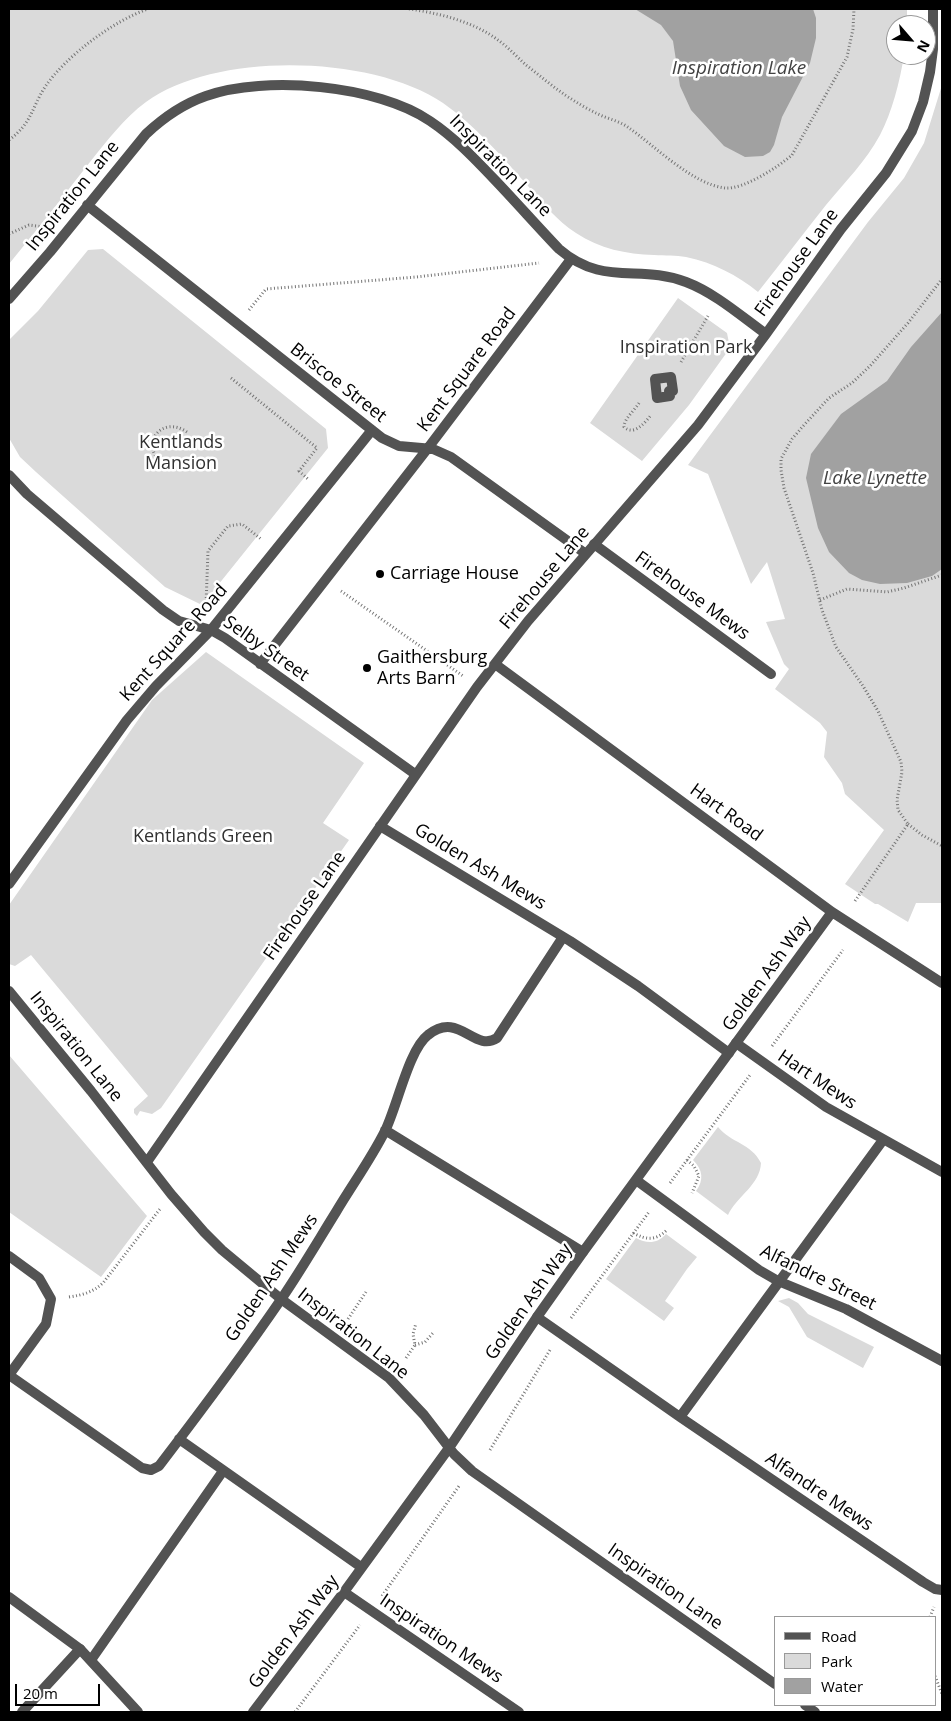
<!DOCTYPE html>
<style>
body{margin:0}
#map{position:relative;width:951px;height:1721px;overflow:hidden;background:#fff;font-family:"Open Sans",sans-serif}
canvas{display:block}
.frame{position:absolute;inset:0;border:10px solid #000;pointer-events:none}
.legend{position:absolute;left:774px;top:1616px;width:162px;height:90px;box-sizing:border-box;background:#fff;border:1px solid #999;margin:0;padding:6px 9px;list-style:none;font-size:15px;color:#000}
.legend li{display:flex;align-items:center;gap:10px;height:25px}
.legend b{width:25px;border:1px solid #999}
.north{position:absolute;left:886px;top:15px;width:50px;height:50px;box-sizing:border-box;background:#fff;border:1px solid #999;border-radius:50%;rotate:117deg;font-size:14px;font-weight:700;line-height:20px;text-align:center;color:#000}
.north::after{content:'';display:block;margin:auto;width:18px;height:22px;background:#000;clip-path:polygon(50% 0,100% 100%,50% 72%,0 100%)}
.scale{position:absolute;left:15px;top:1684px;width:85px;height:22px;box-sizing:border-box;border:2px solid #000;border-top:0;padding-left:6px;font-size:15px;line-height:18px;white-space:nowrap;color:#000;-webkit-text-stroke:4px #fff;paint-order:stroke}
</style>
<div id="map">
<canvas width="951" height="1721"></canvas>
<div class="frame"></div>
<ul class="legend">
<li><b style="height:6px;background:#535353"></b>Road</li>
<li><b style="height:14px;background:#dadada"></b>Park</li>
<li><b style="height:14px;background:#a1a1a1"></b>Water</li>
</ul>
<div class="north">N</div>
<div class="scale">20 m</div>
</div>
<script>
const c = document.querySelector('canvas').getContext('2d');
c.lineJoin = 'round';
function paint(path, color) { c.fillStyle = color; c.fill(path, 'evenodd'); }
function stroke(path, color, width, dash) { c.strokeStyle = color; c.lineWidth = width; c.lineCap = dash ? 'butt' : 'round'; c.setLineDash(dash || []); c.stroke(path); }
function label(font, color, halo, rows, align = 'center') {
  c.font = font + ' "Open Sans",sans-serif'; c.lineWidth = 5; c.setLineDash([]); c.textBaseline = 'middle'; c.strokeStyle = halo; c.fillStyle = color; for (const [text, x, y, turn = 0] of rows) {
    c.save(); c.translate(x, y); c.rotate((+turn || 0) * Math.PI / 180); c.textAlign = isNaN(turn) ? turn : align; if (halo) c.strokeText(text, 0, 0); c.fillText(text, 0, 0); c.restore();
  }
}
paint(new Path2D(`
 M9,9H907V25H896V55H904C900,81 892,112 880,135C866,161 845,182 826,205C803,234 781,263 758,292C737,275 714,263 686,257C676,255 665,256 654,255C626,254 600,249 576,233C557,221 543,203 528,186C501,156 476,126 443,103C372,55 216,51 146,102C124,118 107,141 90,162C62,198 37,230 9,264Z
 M942,85V903H916L908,922L878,904H875L845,884L884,830L845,794L842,783L824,757L827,732L820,723L775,689L789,669L784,664L766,622L785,619L767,562L751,584L708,474L688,465L868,222L904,178L924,143Z
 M103,249L326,429L328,448L202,605L165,587L36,472L20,457L9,438V340L38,311L88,250Z
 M678,298L727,333L730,348L689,405L642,461L590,423Z
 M206,652L364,763L323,823L349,840L161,1108L152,1114L140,1111L137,1116L134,1113V1109L148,1096L31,955L15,966L9,964V905L152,700Z
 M9,1055L147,1216L101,1277L9,1212Z
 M718,1127C731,1143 751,1143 761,1163C760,1185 737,1196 728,1215L696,1191C704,1180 703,1170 693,1160Z
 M666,1234L697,1257L687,1269L665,1301L674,1308L664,1321L606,1279L636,1238C647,1244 657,1244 666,1234Z
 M789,1298L798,1303L808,1314L874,1347L863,1368L807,1337L789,1307L778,1301Z`), '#dadada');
paint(new Path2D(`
 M635,9H813L816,18V38L810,63L782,117L774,145L770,152L763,156L745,157L724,146L691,110L680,86L673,41L661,25Z
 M942,312V569L932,576L907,583L880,584L862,580L849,573L829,552L818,528L806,478L811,454L841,414L887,381L911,347Z`), '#a1a1a1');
stroke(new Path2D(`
 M409,9C439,13 474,22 498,40C508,47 517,57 526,65C539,75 552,86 565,95C576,102 587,109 598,114C608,119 620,121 629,128C655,146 692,184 725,188C743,190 778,167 792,155L847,57L853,29L854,9
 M9,140C32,123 31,109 45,87C66,56 113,21 148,9
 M9,234L29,225L44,227
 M249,310L266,289L416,277L539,263
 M681,362L708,316
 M231,378L317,448L299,471L309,480
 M639,403C634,411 624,419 624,427C634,436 645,423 651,415
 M162,464C139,443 162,415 187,432
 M341,591L463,676
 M820,600L847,589L887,592L904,588L942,575
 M206,605L208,551L228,526L242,524L261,539
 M908,824L922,835L942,846
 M855,901L908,824L898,810L897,800L902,772L901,762L878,711L863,686L836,647L822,610L813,573L784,488L781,470V459L792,439L804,425L829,398L852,383L870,366L908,323L942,279
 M772,1046L843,950
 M687,1160L694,1166L699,1176L692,1193
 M670,1183L750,1075
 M633,1233C647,1240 655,1241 667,1230
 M69,1297C83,1295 93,1292 103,1283L160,1209
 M571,1318L649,1212
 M348,1319L366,1292
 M415,1345L425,1342L433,1333
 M406,1358L415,1345L413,1334L416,1323
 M490,1450L550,1350
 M382,1596L459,1486
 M930,1617L934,1607
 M935,1676L942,1694
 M295,1712L360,1625`), '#757575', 3, [1, 2.5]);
stroke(new Path2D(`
 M594,544L771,674
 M380,826L570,941L638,986L729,1053
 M736,1043L826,1107L942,1172
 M385,1130L583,1252
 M537,1317L680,1417L923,1582L935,1589L942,1590
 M9,1375L142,1468L151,1470L159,1466C201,1411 243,1355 282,1298C301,1270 318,1241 336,1212C352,1185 371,1159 385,1131C397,1107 409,1049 428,1035C459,1010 474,1053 497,1038L563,937
 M680,1417L883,1140
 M179,1439L361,1567
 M344,1592L519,1712
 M91,1660L223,1471
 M22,1712L80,1649`), '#535353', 10);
stroke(new Path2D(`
 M87,205L382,438L399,446L433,449L451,457L586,554
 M9,299L50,252L146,134C163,118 183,104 206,96C265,75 378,85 430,121C454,137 474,158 494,179C516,202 537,226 559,249C603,287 639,264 686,282C715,293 741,316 766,334
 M671,377L673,391H669L670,396L657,398L655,379Z
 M9,475L27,494L163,610L179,621L211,630L225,638L415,774
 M260,664L428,448L571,259
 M495,664L832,912L942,983
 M9,884L127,720L156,686L211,630L372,430
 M9,991L91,1091L171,1194L204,1232L222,1250L281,1299L389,1378L424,1415L454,1454L472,1471L775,1684
 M147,1162L477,687L528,621L698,425L766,334L841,229L886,173L912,131L923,102L930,72L933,49V9
 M636,1180L759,1270L778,1281L846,1309L942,1361
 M9,1256L39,1278L51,1299L46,1324L9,1375
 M9,1597L80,1649L138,1712
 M805,1705L815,1712
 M253,1712L344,1592L449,1448L537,1317L583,1252L832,912`), '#535353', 10);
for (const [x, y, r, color] of [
 [380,574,5,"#000"],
 [367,668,5,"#000"]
]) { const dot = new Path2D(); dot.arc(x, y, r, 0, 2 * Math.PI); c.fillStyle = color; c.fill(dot); stroke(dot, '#fff', 2); }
label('18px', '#000', '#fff', [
 ["Inspiration Lane",500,166,45],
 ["Inspiration Lane",73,196,-51],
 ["Firehouse Lane",797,263,-54],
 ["Kent Square Road",467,370,-53],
 ["Briscoe Street",338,383,38],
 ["Firehouse Lane",545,578,-50],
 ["Firehouse Mews",692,596,36],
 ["Kent Square Road",174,643,-48],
 ["Selby Street",266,649,35],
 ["Hart Road",726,813,36],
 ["Golden Ash Mews",480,867,31],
 ["Firehouse Lane",305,906,-55],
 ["Golden Ash Way",767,974,-54],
 ["Inspiration Lane",76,1047,51],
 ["Hart Mews",817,1080,34],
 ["Golden Ash Mews",272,1278,-56],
 ["Alfandre Street",818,1278,26],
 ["Golden Ash Way",529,1302,-55],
 ["Inspiration Lane",353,1334,38],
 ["Alfandre Mews",819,1492,34],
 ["Inspiration Lane",665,1587,35],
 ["Golden Ash Way",294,1632,-53],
 ["Inspiration Mews",441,1639,34]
]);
label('18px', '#313131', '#fff', [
 ["Inspiration Park",686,348],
 ["Kentlands",181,443],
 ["Mansion",181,464],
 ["Kentlands Green",203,837]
]);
label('18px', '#000', '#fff', [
 ["Carriage House",390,574],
 ["Gaithersburg",377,658],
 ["Arts Barn",377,679]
], 'left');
label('italic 19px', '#424242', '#fff', [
 ["Inspiration Lake",739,69],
 ["Lake Lynette",875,479]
]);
</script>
